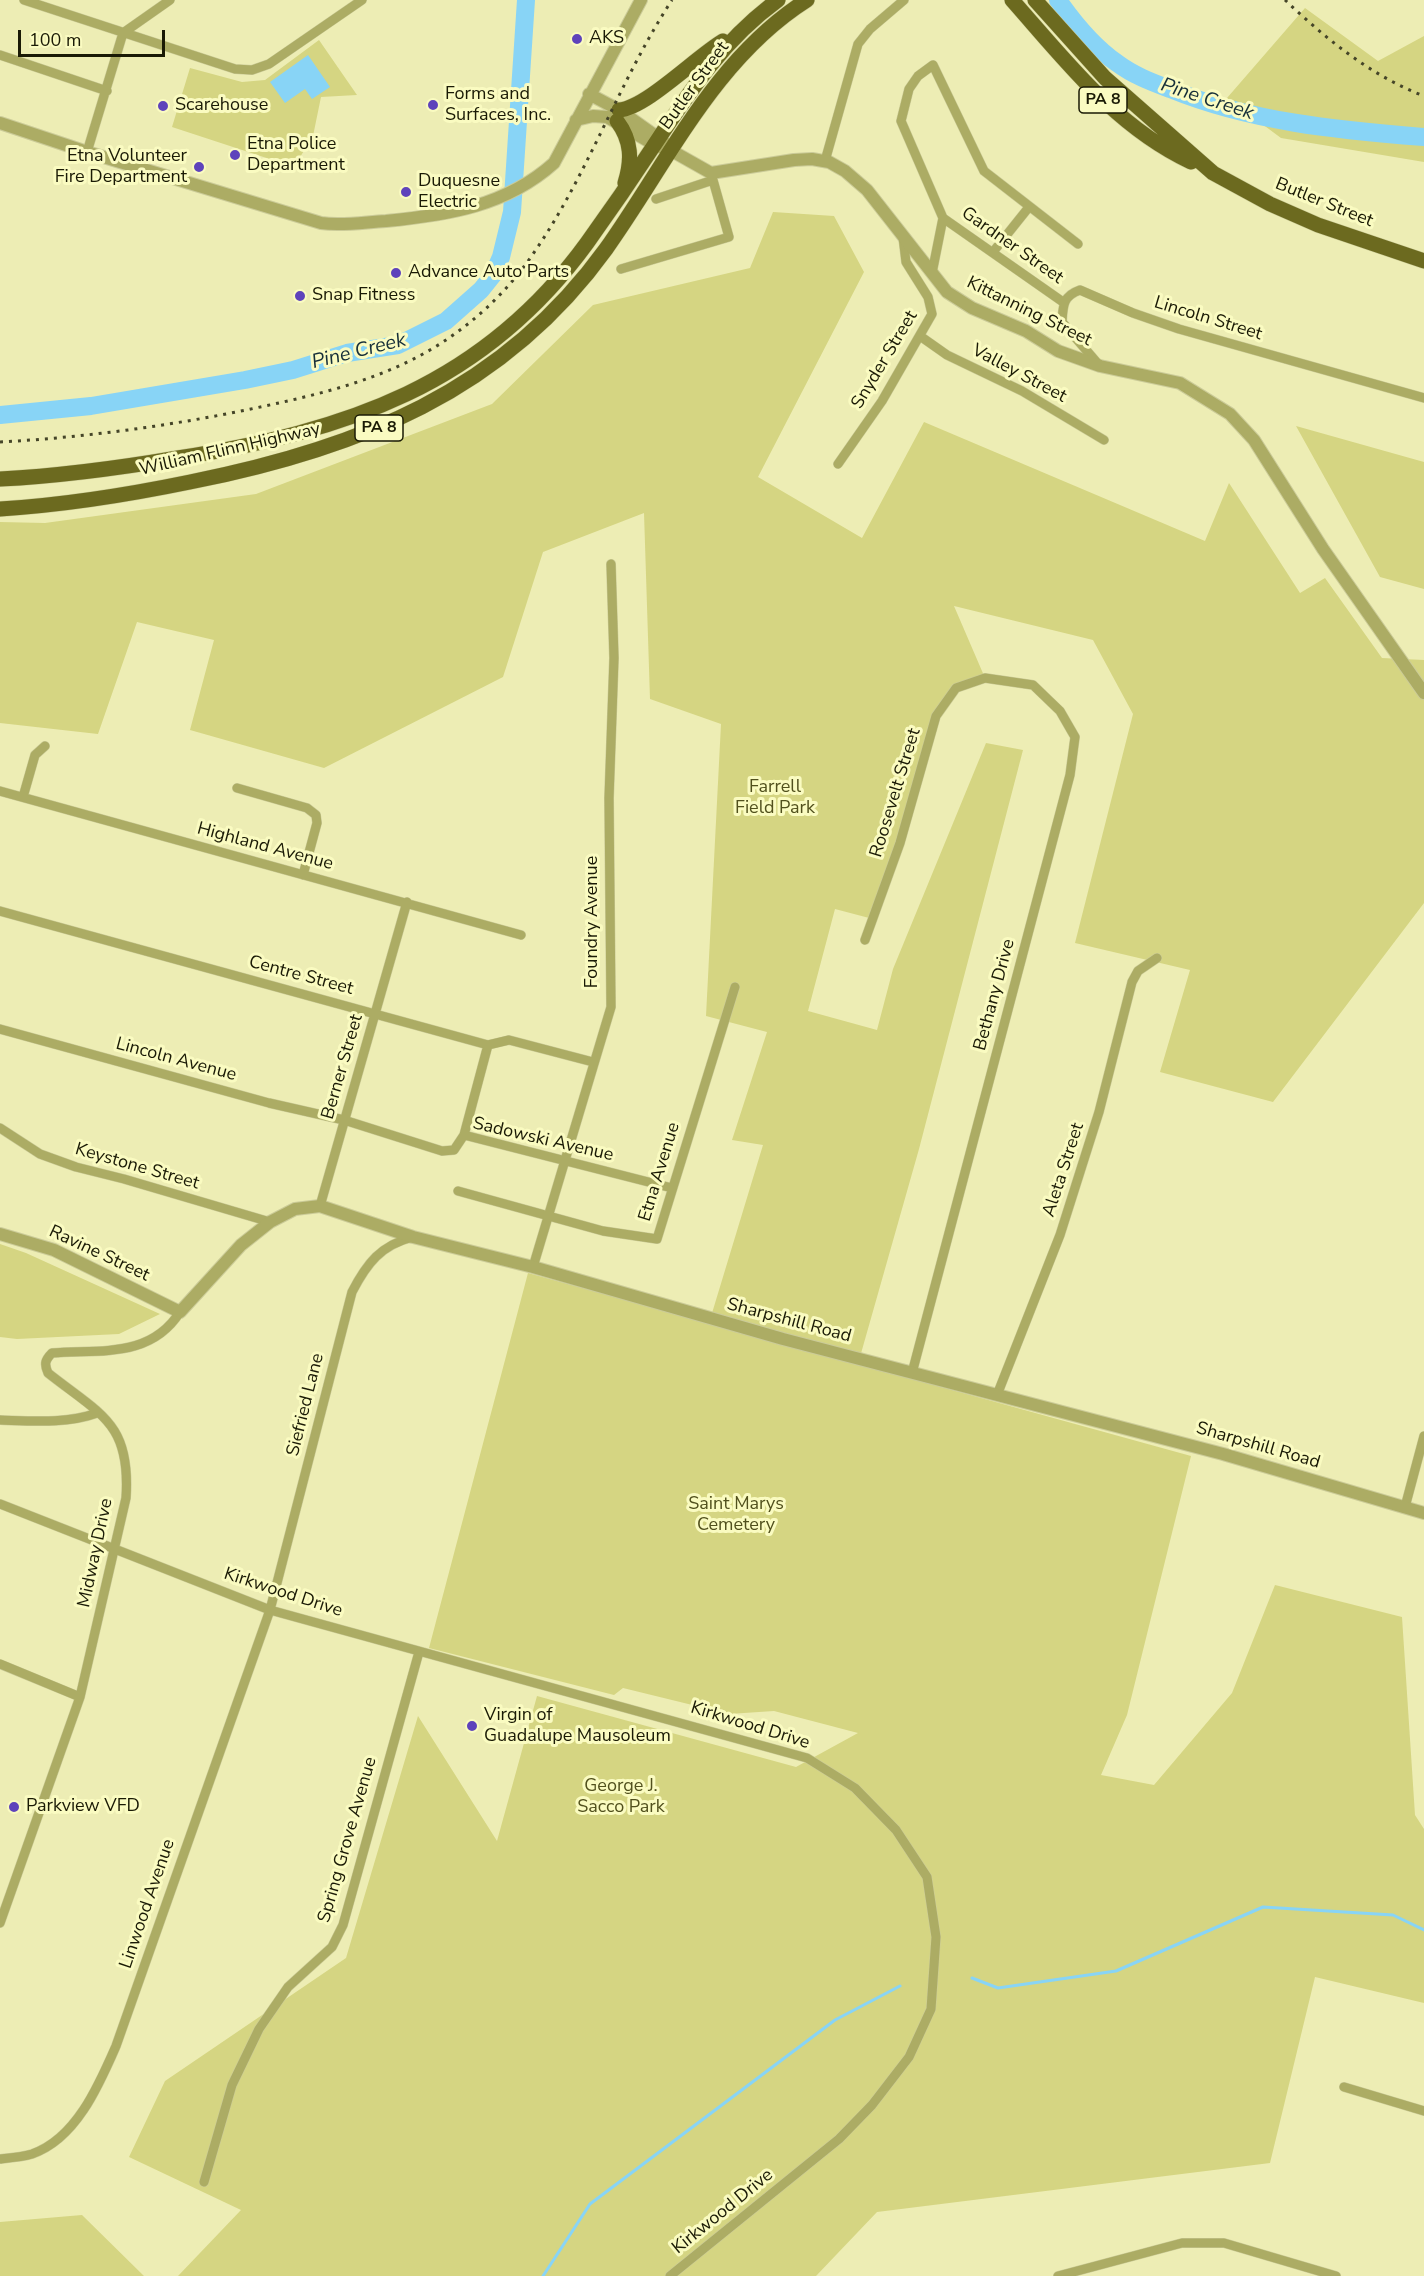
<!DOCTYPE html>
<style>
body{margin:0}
#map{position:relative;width:1424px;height:2276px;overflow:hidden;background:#ededb4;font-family:"Nunito Sans",sans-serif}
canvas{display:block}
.scale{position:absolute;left:18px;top:30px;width:147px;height:27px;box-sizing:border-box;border:3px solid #1a1a05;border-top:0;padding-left:8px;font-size:18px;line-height:21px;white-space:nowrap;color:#1a1a05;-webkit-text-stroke:4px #fafbc1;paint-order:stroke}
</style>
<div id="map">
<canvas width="1424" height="2276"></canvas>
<div class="scale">100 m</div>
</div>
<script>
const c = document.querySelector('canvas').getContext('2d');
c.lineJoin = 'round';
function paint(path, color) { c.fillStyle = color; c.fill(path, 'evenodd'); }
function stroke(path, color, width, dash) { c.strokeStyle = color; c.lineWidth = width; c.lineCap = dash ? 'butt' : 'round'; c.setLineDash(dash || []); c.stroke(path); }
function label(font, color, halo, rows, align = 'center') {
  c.font = font + ' "Nunito Sans",sans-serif'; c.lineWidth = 6; c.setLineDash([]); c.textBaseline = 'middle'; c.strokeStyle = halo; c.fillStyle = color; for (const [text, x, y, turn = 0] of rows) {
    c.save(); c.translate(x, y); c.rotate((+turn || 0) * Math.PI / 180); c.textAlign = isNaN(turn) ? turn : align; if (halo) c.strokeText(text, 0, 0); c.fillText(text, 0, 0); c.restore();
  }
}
paint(new Path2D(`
 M1305,8L1378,61L1424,36V162L1281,138L1227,98Z
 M319,40L357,95L321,97L313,136L294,167L172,127L190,68L242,82L265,80Z
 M773,212L834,216L864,272L758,477L862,538L924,422L1205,541L1229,483L1300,593L1325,578L1382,658L1424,660V903L1273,1102L1160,1072L1190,970L1075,943L1133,714L1093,640L954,606L985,678L956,688L936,716L873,919L835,909L808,1011L877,1030L893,969L986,743L1023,750L919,1149L858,1364L1191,1456L1127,1715L1101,1775L1154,1785L1232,1693L1275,1585L1402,1617L1415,1815L1424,1829V2003L1315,1977L1270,2163L877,2212L816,2276H178L241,2210L129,2157L165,2081L346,1958L418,1716L497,1841L537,1696L796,1767L858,1733L774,1711L729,1714L623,1688L614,1695L429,1648L528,1273L709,1323L763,1145L732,1140L767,1032L706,1016L721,724L650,699L644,513L543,552L503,677L324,768L190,730L214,640L137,622L98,734L0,723V522L45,523L256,494L492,404L593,305L750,268Z
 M1296,426L1424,462V589L1380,577Z
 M0,1244L26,1253L160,1314L119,1334L17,1339L0,1337Z
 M82,2215L144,2276H0V2222Z`), '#d5d582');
paint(new Path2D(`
 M308,55L330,87L312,99L305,89L285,103L270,82Z`), '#88d4f6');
stroke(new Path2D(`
 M972,1978L998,1988L1116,1971L1263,1907L1393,1915L1424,1930
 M543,2276L590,2204L835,2020L900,1986`), '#88d4f6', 3);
stroke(new Path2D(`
 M1058,0C1074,23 1094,47 1117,63C1133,75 1151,82 1170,89C1251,122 1337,130 1424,137
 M0,415L91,406L245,380L293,370L347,353L398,345L446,321L481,290L493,275L501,257L512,212L526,0`), '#88d4f6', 18);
const minor = new Path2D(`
 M24,0L235,69L252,70L269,64L362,0
 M0,55L107,91
 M87,152L123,33L170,0
 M825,161L858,44L870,29L904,0
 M656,199L713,180
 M943,218L1063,302
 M993,252L1029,207
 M621,269L729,237L711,173
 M932,273L943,218L901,121L909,89L918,76L933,65L984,171L1078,244
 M920,336L947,355L1022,391L1104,440
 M1099,365L1062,322C1063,305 1063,296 1080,290L1133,313L1179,329L1424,398
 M838,464L882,401L932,314L928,297L906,262L903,237
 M237,788L307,808L316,815L317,823L303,875
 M0,791L521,935
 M23,797L35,755L45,746
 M0,911L488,1045L509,1040L593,1062
 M865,940L900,843L936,716L956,688L985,678L1033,685L1060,711L1075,737L1070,775L912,1373
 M0,1029L269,1103L344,1120L442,1151L454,1150L464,1135L488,1045
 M0,1128L40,1154L76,1167L124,1179L270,1222
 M464,1135L672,1188
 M458,1191L603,1231L657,1239L735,987
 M320,1206L407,902
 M533,1267L611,1007L609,798L614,658L611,564
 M997,1395L1060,1235L1099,1112L1132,982L1138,971L1157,958
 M0,1420C32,1421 67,1424 97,1413
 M0,1504L270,1610L807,1758L855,1788L896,1830L927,1877L936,1937L931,2009L909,2057L872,2105L839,2139L670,2276
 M1405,1507L1424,1436
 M0,1664L80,1697
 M0,1923L80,1697L126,1498C131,1423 101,1415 48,1373C44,1364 45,1360 52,1353C99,1349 150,1359 180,1312
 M1344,2087L1424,2111
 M0,2159C10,2158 22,2157 32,2154C76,2139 99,2085 116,2046L270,1610L352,1292C367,1263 381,1245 413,1237
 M204,2182L232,2085L259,2029L288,1987L332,1947L343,1925L419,1652
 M1058,2276L1182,2243H1224L1336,2276`);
const tertiary = new Path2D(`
 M589,94L619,110L664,142
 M576,120L593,116L607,117L655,145L672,151L711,173L794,160L812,159L829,162L845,171L867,190L947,292L972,308L1026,331L1058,351L1100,366L1180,383L1230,414L1254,440L1323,549L1424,693
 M0,123L87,152L321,223C343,226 365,222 386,221C448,215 506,206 554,163L641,0
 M0,1234L54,1250L180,1312L241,1245L270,1222L295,1209L320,1206L413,1237L533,1267L783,1339L1223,1454L1424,1513`);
const trunk = new Path2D(`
 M1012,0C1066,61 1116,127 1191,162
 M1035,0L1105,78L1213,173L1270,204L1318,225L1424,261
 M619,110C646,108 696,57 723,41
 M617,121C632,141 632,160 625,183
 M0,479C60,476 119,468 178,458C346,431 483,386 587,243C610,211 632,179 653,147C690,91 723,40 778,0
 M0,509C64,505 127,495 190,482C357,449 503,392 606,249C668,162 714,59 807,0`);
stroke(minor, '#cbcb98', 10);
stroke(tertiary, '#cbcb98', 14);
stroke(trunk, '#cbcb98', 16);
stroke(minor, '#acac64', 9);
stroke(tertiary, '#acac64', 12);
stroke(trunk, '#6c6a1f', 15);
stroke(new Path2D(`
 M1285,0C1325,38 1371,76 1424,96
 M0,442C92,437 184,424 274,404C329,392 386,377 435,347C474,323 507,292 533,254C588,175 619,81 672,0`), '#454528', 3, [3, 6]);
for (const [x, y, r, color] of [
 [577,39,6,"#5e43bb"],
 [433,105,6,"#5e43bb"],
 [163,106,6,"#5e43bb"],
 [235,155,6,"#5e43bb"],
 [199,167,6,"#5e43bb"],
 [406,192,6,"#5e43bb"],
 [396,273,6,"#5e43bb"],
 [300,296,6,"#5e43bb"],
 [472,1726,6,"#5e43bb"],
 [14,1807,6,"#5e43bb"]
]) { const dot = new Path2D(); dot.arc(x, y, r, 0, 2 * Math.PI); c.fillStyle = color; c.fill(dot); stroke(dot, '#fafbc1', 2); }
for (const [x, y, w] of [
 [1103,100,48],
 [379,428,48]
]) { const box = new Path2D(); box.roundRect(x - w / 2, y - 13, w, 26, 4.5); c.fillStyle = '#fafbc1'; c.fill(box); stroke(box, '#1a1a05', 1.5); }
label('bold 16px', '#1a1a05', null, [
 ["PA 8",1103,100],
 ["PA 8",379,428]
]);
label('18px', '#1a1a05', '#fafbc1', [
 ["AKS",589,39],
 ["Forms and",445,95],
 ["Surfaces, Inc.",445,116],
 ["Scarehouse",175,106],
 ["Etna Police",247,145],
 ["Department",247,166],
 ["Etna Volunteer",187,157,"right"],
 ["Fire Department",187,178,"right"],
 ["Duquesne",418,182],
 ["Electric",418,203],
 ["Advance Auto Parts",408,273],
 ["Snap Fitness",312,296],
 ["Virgin of",484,1716],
 ["Guadalupe Mausoleum",484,1737],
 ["Parkview VFD",26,1807]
], 'left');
label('18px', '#1a1a05', '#fafbc1', [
 ["Butler Street",695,86,-54],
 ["Butler Street",1324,203,22],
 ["Gardner Street",1012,246,35],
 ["Kittanning Street",1029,312,26],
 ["Lincoln Street",1208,319,17],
 ["Snyder Street",885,360,-59],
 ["Valley Street",1019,374,28],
 ["William Flinn Highway",230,450,-13],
 ["Roosevelt Street",896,793,-73],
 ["Highland Avenue",265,847,15],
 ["Foundry Avenue",593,922,-90],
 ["Centre Street",301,976,15],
 ["Bethany Drive",995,995,-75],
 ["Lincoln Avenue",176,1060,15],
 ["Berner Street",343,1067,-74],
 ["Sadowski Avenue",543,1140,13],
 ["Keystone Street",137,1167,16],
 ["Aleta Street",1064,1170,-72],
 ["Etna Avenue",660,1172,-73],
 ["Ravine Street",99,1254,25],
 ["Sharpshill Road",789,1321,15],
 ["Siefried Lane",306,1405,-76],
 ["Sharpshill Road",1258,1446,16],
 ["Midway Drive",96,1553,-78],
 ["Kirkwood Drive",283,1593,18],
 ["Kirkwood Drive",750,1726,17],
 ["Spring Grove Avenue",348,1840,-74],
 ["Linwood Avenue",148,1904,-71],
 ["Kirkwood Drive",723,2212,-39]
]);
label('18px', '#51501d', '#fafbc1', [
 ["Farrell",775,788],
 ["Field Park",775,809],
 ["Saint Marys",736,1505],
 ["Cemetery",736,1526],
 ["George J.",621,1787],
 ["Sacco Park",621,1808]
]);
label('italic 20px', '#162f39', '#fafbc1', [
 ["Pine Creek",1207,100,18],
 ["Pine Creek",359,352,-14]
]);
</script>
